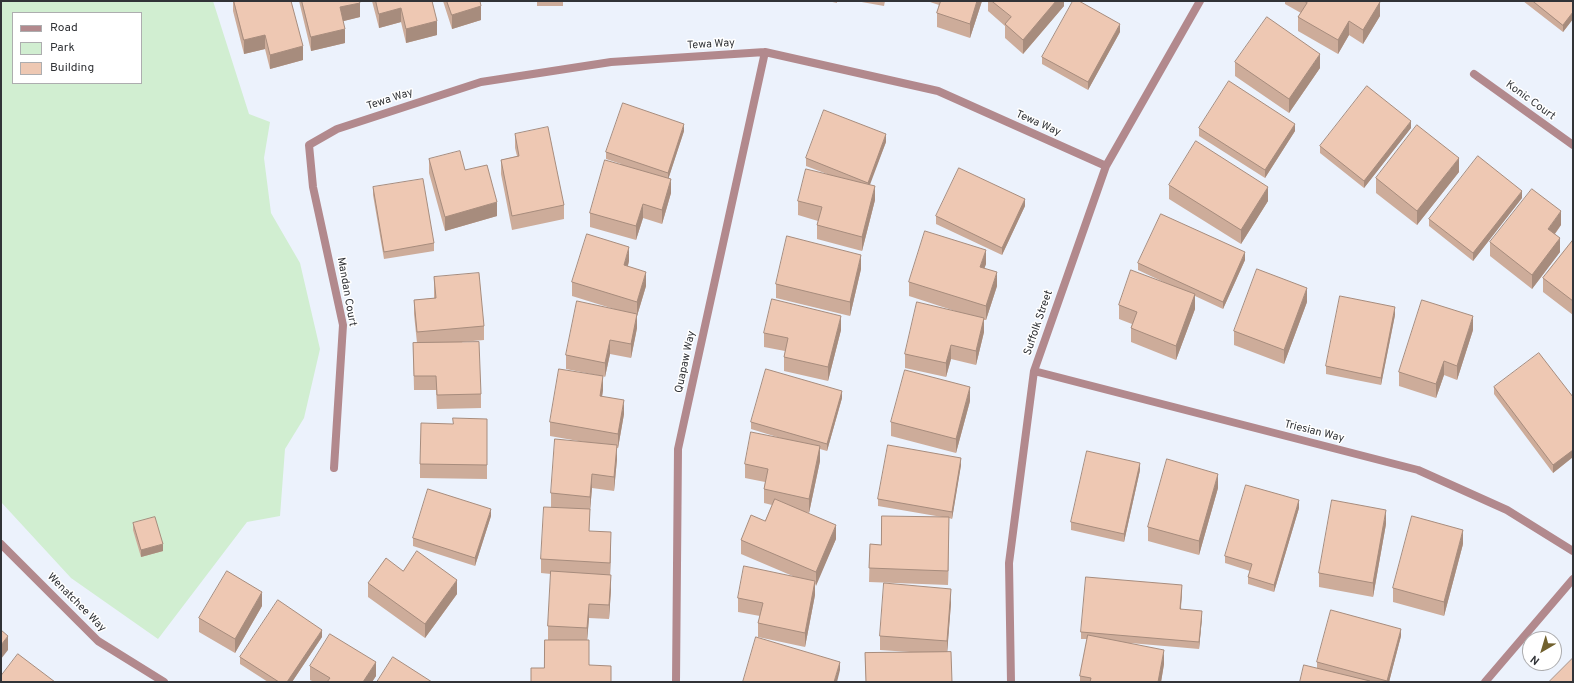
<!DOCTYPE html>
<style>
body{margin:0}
#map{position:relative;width:1574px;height:683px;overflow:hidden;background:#ecf2fc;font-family:Overpass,sans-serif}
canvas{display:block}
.frame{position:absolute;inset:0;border:2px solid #313337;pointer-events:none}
.legend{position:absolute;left:12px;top:12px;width:130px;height:72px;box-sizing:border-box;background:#fff;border:1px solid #adadaf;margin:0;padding:5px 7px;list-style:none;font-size:12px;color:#313337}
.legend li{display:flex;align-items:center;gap:8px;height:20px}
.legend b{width:20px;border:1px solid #adadaf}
.north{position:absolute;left:1522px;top:631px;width:40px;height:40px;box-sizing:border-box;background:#fff;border:1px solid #adadaf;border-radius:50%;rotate:218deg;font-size:11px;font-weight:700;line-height:16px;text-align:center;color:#313337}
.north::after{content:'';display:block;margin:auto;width:14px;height:18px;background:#71612e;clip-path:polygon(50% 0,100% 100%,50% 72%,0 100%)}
</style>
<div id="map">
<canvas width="1574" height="683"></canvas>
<div class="frame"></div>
<ul class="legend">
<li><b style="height:5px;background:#b2898d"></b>Road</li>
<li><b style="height:11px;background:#d1eed1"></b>Park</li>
<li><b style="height:11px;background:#eec8b3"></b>Building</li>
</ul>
<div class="north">N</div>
</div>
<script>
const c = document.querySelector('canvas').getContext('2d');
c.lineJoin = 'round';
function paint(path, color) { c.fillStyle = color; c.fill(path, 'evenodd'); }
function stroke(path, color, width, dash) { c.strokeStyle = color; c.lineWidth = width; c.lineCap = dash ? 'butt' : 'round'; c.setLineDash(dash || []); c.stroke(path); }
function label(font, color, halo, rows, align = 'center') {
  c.font = font + ' Overpass,sans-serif'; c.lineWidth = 3; c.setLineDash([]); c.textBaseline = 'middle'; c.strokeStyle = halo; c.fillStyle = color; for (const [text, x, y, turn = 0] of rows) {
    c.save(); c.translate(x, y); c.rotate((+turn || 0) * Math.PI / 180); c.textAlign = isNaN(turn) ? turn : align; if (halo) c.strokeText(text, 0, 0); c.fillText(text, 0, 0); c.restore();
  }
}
paint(new Path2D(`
 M1,1H213L249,114L270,122L264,158L271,213L300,263L320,349L304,418L285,449L280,516L247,522L158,639L71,578L1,502ZM13,13H141V83H13Z`), '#d1eed1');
stroke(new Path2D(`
 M1474,74L1573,145
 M1034,371L1418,470L1507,510L1573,551
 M334,468L343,325L313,187L309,145L337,129L481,82L611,62L765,52L938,91L1106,166
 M1,544L98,641L164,682
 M676,682L678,449L765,52
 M1011,682L1009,563L1034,371L1106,166L1200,1
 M1485,682L1573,579`), '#b2898d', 8);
paint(new Path2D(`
 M233,1H291L303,60L270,69L265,49L244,54L233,11Z
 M299,1H359L360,17L343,21L345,43L311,51Z
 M372,1H432L437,35L406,43L401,22L379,28Z
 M443,1H480L481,20L452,29Z
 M537,1H563V6H537Z
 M828,1H837V3Z
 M856,1H885L884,6Z
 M927,1H982L970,38L937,27V13L939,5Z
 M988,1H1064V6L1023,54L1005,38V26L988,11Z
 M1285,1H1378L1380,16L1363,44L1349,35L1338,54L1298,31V17L1301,13L1285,4Z
 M1523,1H1573V19L1563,32Z
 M1120,32L1088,90L1042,64V57Z
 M1235,62L1320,68L1289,113L1235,76Z
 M1199,128L1295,131L1265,178L1199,136Z
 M1411,128L1364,188L1320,153V146Z
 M684,131L668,179L671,193L662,224L643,218L636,240L590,227V213L621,164L606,159V152Z
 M515,134L564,205V219L512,230L501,174V160L517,156L515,148Z
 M886,142L869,185L875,200L862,251L817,239V225L818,221L798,215V201L827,174L806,166V158Z
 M429,159L465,170L497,216L445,231L429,173Z
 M1459,172L1417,225L1376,193V178Z
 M1169,185L1268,201L1241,244L1169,199Z
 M373,187L434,243V251L384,259L373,195Z
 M1522,198L1473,261L1429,226V219Z
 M1025,206L1002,255L936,224V216Z
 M1561,225L1555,234L1560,252L1532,289L1490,256V242Z
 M1573,240V315L1543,292V278Z
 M1245,260L1223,309L1195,296V309L1176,360L1131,342V328L1132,324L1119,319V305L1174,287L1138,270V263Z
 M629,261L628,266L646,286L637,316V328L631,358L610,354L605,377L603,376V390L602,396L624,414L618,448H617V459L614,491L592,488L590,511L589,531L611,546L610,575L611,589L609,619L589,618L587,640L544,668L548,640V626L551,574L541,573V559L551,507V493L584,442L550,436V422L601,376L566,369V355L614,309L572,296V282Z
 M986,264L984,268L997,286L986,320H984V332L976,365L951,359L946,377L905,368V354L955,311L909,296V282Z
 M861,269L850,316L776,298V284Z
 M434,277L484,326V340L462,342L481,394V408L437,409L436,390H414L413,343H417L414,314V300L434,298Z
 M1307,302L1284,364L1234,345V331Z
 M1395,315L1381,385L1326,374V366Z
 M841,330L828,381L784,371V357L785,351L764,347V333Z
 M1473,330L1457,380L1444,375L1436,398L1399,386V372Z
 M1494,387L1573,397V457L1553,473L1494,394Z
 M842,398L827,451L820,449V461L809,513L805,512L836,539L815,586V595L805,647L758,637V623L760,616L738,612V598L795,577L741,554V540L765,521L772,505L764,503V489L765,482L745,478V464L787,440L751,429V422Z
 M970,401L956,453L891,436V422Z
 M487,419V479L420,478V464L453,424Z
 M961,465L952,519L949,518L948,585L869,582L870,544L881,545L942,517L878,506V499Z
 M1140,470L1124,542L1071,530V522Z
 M1218,488L1199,555L1148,541V527Z
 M1299,508L1274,592L1248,584V577L1250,571L1225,563V556Z
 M491,516L475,566L413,546V538Z
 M133,523L163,551L141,557L133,530Z
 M1386,524L1373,597L1319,587V573Z
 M1463,544L1444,616L1393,602V588Z
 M403,571L457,594L425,638L368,597V583Z
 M1182,592L1181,609L1202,618L1199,649L1130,643L1164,664L1161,682H1080V676L1087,639H1081V632Z
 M951,603L947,652L952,682H866L865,653L910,652L880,650V636Z
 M262,606L235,653L199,632V618Z
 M1401,636L1389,682H1300L1317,668V662Z
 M322,637L292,682H268L240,664V657Z
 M310,666L376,676L372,682H314L310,680Z`), '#cdac9a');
paint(new Path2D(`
 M977,1H982L970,38V24Z
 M1056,1H1064V6L1023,54V40Z
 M1380,2V16L1363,44V30Z
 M360,3V17L340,22V7Z
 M481,6V20L452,29V15Z
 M401,8V22L379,28V14Z
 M1573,12V19L1563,32V25Z
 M437,21V35L406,43V29Z
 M1349,21V35L1338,54V40Z
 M1120,24V32L1088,90V82Z
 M345,29V43L311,51V37Z
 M265,35V49L244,54V40Z
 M303,46V60L270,69V55Z
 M1320,54V68L1289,113V99Z
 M1411,121V128L1364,188V181Z
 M684,124V131L668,180V173Z
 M1295,124V131L1265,178V170Z
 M886,134V142L868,190V183Z
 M1459,158V172L1417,225V211Z
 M671,179V193L662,224V210Z
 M875,186V200L862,251V237Z
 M1268,187V201L1241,244V230Z
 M1522,191V198L1473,261V253Z
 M1025,199V206L1002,255V248Z
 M497,202V216L445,231V217Z
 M643,204V218L636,240V226Z
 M1561,211V225L1548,243V229Z
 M1560,238V252L1532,289V275Z
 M629,247V261L624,279V265Z
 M986,250V264L980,281V267Z
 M1245,252V260L1223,309V302Z
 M861,255V269L850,316V302Z
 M646,272V286L637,316V328L631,358V344L637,314V302Z
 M997,272V286L986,320V306Z
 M1307,288V302L1284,364V350Z
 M1195,294V309L1176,360V346Z
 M1395,307V315L1381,385V378Z
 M841,316V330L828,381V367Z
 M1473,316V330L1457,380V366Z
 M984,318V332L976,365V351Z
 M610,340V354L605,377V363Z
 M951,345V359L946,377V363Z
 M1444,361V375L1436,398V384Z
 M603,376V390L600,410V396Z
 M970,387V401L956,453V439Z
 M842,391V398L827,451V444Z
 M624,400V414L618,448V434Z
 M617,445V459L614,491V477Z
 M820,446V461L809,513V499Z
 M1573,450V457L1553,473V465Z
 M961,458V465L952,519V512Z
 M1140,463V470L1124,542V534Z
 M592,474V488L590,511V497Z
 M1218,474V488L1199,555V541Z
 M1299,500V508L1274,592V585Z
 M491,509V516L475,566V558Z
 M1386,510V524L1373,597V583Z
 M949,517V531L948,585V571Z
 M836,525V539L816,586V572Z
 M1463,530V544L1444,616V602Z
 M611,532V546L610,577V563Z
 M163,544V551L141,557V550Z
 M611,575V589L609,619V605Z
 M457,580V594L425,638V624Z
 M815,581V595L805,647V633Z
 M1182,585V592L1180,617V609Z
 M951,589V603L947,655V641Z
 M262,592V606L235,653V639Z
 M589,604V618L587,642V628Z
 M1202,611V618L1199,649V642Z
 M1401,629V636L1389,682H1387Z
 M322,630V637L292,682H287Z
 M8,636V650L1,659V645Z
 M1164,650V664L1161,682H1158Z
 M376,662V676L372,682H363Z
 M840,662V670L837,682H834Z`), '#a78c7d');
const building = new Path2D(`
 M234,1H291L303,46L270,55L265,35L244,40Z
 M302,1H359L360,3L340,7L345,29L311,37Z
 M376,1H432L437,21L406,29L401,8L379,14Z
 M447,1H480L481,6L452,15Z
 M941,1H977L970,24L937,13Z
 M992,1H1056L1023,40L1005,24L1011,17Z
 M1073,1H1079L1120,24L1088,82L1042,57Z
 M1304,1H1378L1380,2L1363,30L1349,21L1338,40L1298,17L1307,3Z
 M1533,1H1573V12L1563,25Z
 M1267,17L1320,54L1289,99L1235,62Z
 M1229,81L1295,124L1265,170L1199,128Z
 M1367,86L1411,121L1364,181L1320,146Z
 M623,103L684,124L668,173L606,152Z
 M824,110L886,134L868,183L806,158Z
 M1417,125L1459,158L1417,211L1376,178Z
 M548,127L564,205L512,216L501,160L519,156L515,134Z
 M1196,141L1268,187L1241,230L1169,185Z
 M460,151L465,170L487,165L497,202L445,217L429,159Z
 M1478,156L1522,191L1473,253L1429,219Z
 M605,160L671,179L662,210L643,204L636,226L590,213Z
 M959,168L1025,199L1002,248L936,216Z
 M806,169L875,186L862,237L817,225L822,207L798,201Z
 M423,179L434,243L384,252L373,187Z
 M1532,189L1561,211L1548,229L1560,238L1532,275L1490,242Z
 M1161,214L1245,252L1223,302L1138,263Z
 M925,231L986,250L980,267L997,272L986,306L909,282Z
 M587,234L629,247L624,265L646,272L637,302L572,282Z
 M787,236L861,255L850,302L776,284Z
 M1573,240V301L1543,278Z
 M1257,269L1307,288L1284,350L1234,331Z
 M1131,270L1195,294L1176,346L1131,328L1137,312L1119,305Z
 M479,273L484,326L417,332L414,300L436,298L434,277Z
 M1340,296L1395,307L1381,378L1326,366Z
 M772,299L841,316L828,367L784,357L788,338L764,333Z
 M1422,300L1473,316L1457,366L1444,361L1436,384L1399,372Z
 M577,301L637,314L631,344L610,340L605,363L566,355Z
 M917,302L984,318L976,351L951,345L946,363L905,354Z
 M479,342L481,394L437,395L436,376H414L413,343Z
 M1539,353L1573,397V450L1553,465L1494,387Z
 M559,369L603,376L600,396L624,400L618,434L550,422Z
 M766,369L842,391L827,444L751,422Z
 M905,370L970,387L956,439L891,422Z
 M453,418L487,419V465L420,464L421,423L453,424Z
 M751,432L820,446L809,499L764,489L768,469L745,464Z
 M555,439L617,445L614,477L592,474L590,497L551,493Z
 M888,445L961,458L952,512L878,499Z
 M1087,451L1140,463L1124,534L1071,522Z
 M1167,459L1218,474L1199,541L1148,527Z
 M1246,485L1299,500L1274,585L1248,577L1252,564L1225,556Z
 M428,489L491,509L475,558L413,538Z
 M775,499L836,525L816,572L741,540L751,515L765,521Z
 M1332,500L1386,510L1373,583L1319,573Z
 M544,507L590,509L589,531L611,532L610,563L541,559Z
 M882,516L949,517L948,571L869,568L870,544L881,545Z
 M1412,516L1463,530L1444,602L1393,588Z
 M155,517L163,544L141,550L133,523Z
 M417,551L457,580L425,624L368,583L386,558L403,571Z
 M744,566L815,581L805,633L758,623L763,603L738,598Z
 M227,571L262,592L235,639L199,618Z
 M551,571L611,575L609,605L589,604L587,628L548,626Z
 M1086,577L1182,585L1180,609L1202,611L1199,642L1081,632Z
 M884,583L951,589L947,641L880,636Z
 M278,600L322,630L287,682H279L240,657Z
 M1331,610L1401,629L1387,681L1317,662Z
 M1,630L8,636L1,645Z
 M330,634L376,662L363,682H327L330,678L310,666Z
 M1088,635L1164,650L1158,682H1090L1091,678L1080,676Z
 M756,637L840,662L834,682H743Z
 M545,640H589V665L611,666V682H531V668H544Z
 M951,652L952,682H866L865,653Z
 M18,654L55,682H1V676Z
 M393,657L432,682H377Z
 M1573,658V682H1549Z
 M1304,665L1370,681V682H1300Z`);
paint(building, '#eec8b3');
stroke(building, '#a78c7d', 1);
label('11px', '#313337', '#fff', [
 ["Tewa Way",711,45,-3],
 ["Tewa Way",390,100,-18],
 ["Konic Court",1530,101,36],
 ["Tewa Way",1038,124,24],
 ["Mandan Court",346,292,80],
 ["Suffolk Street",1039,323,-71],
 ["Quapaw Way",686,362,-78],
 ["Triesian Way",1314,432,14],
 ["Wenatchee Way",76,603,45]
]);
</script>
